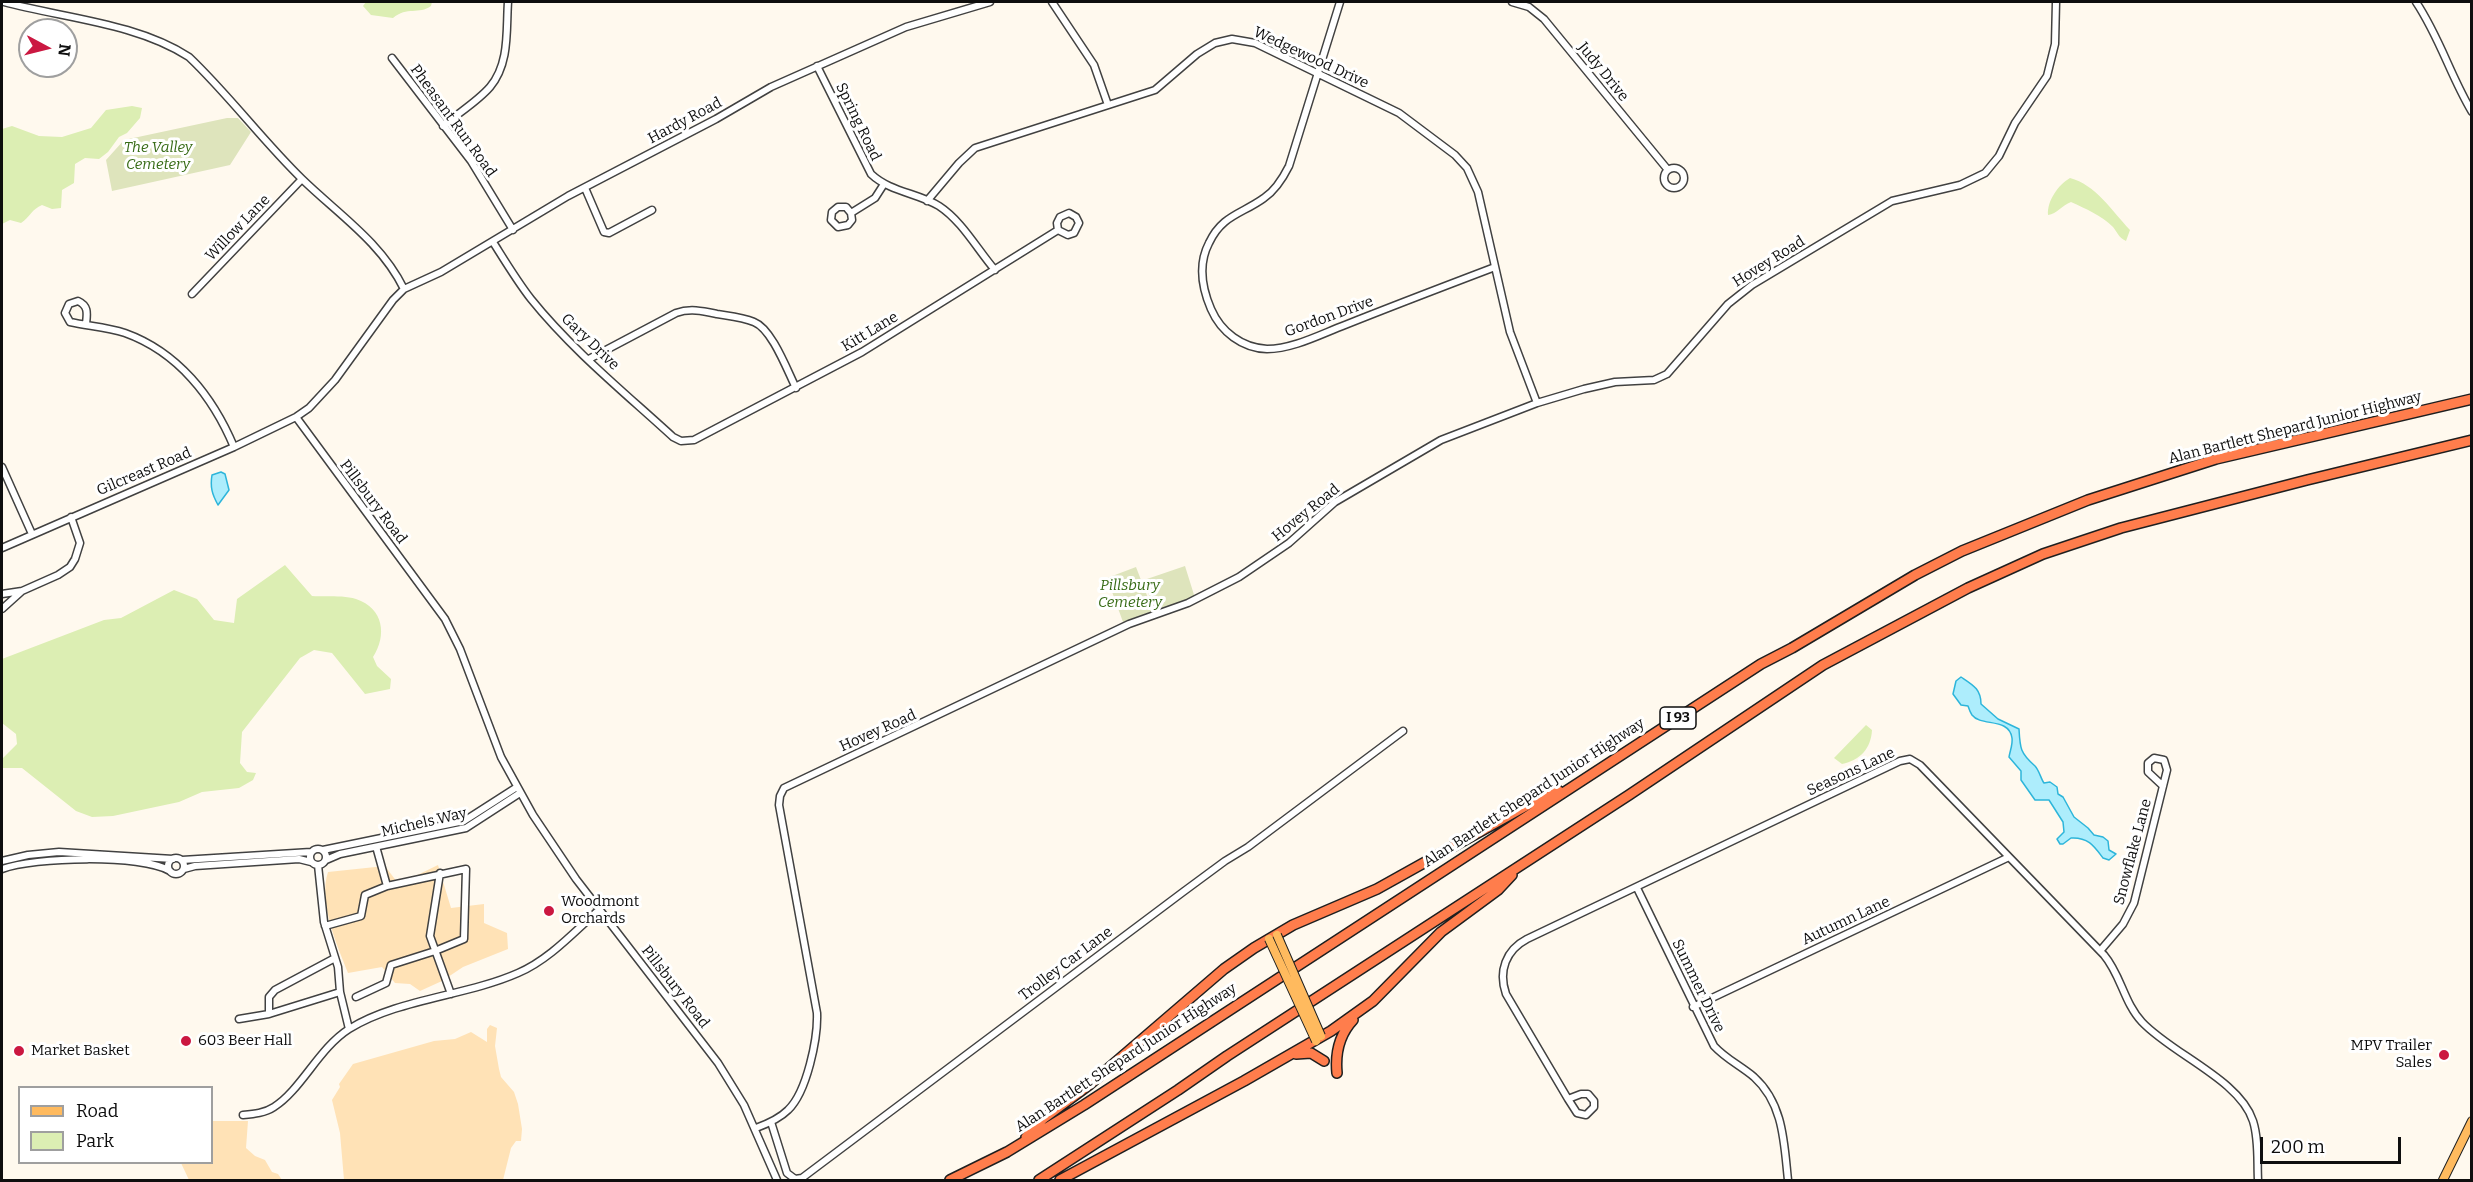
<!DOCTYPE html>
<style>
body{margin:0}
#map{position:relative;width:2473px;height:1182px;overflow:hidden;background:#fff9ee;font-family:Bitter,serif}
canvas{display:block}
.frame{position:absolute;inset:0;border:3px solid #0e0e0e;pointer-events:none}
.legend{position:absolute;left:18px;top:1086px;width:195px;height:78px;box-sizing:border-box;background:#fff;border:2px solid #9f9f9f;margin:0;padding:8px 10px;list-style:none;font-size:18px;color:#0e0e0e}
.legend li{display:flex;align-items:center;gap:12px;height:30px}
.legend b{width:30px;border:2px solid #9f9f9f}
.north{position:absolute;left:18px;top:18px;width:60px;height:60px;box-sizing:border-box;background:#fff;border:2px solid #9f9f9f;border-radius:50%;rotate:97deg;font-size:16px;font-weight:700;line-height:24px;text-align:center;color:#0e0e0e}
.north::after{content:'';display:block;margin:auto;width:21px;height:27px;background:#cb1841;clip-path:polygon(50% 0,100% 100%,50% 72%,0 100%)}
.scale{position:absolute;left:2260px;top:1137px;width:141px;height:27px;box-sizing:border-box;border:3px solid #0e0e0e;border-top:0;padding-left:8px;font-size:18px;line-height:21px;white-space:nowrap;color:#0e0e0e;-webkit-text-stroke:4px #fff;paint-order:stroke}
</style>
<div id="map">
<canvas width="2473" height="1182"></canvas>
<div class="frame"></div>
<ul class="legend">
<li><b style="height:8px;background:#ffba5e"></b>Road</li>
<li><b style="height:16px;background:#dceeb3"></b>Park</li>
</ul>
<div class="north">N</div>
<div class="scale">200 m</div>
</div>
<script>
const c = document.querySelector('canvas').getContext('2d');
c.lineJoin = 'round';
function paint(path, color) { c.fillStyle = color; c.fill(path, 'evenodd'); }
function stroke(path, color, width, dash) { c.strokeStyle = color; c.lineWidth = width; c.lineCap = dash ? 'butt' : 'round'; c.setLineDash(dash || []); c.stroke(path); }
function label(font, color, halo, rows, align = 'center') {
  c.font = font + ' Bitter,serif'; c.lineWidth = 6; c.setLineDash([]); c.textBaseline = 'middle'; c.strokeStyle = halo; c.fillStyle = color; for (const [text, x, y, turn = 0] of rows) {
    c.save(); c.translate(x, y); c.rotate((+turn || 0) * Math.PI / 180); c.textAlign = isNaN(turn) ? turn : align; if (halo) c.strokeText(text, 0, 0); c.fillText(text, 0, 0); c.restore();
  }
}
paint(new Path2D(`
 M366,2H432L431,6C419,15 407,6 393,18L371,15L363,6Z
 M132,106L142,108L140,118L127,133L119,137L108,152L99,159L85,158L75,164L74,183L62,190L61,208L52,209L42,205C32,209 30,217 21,223L10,220L2,224V129L12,126L39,136L62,137L91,128L106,110Z
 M2070,178C2095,184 2113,212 2130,230L2126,241C2118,237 2118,233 2113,227C2101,215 2086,209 2071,202C2062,205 2057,214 2048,215C2047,201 2058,185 2070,178Z
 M285,565L312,596C325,597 343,595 356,599C384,608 387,636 373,657L377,666L391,679L390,689L365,694L332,653L314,650L300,658L242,732L240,763L247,772L256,773L253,780L239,788L202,792L179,802L113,816L92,817L76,811L22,768H2V759L17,744L16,734L2,723V659L104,620L121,618L174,590L197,599L214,620L234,623L237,599Z
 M1866,725L1872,730C1871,749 1860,760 1842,764L1834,758Z`), '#dceeb3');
paint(new Path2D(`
 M438,865L451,908L484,904V923L507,933L508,949L463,967L442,981L420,991L410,984L395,983L382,967L348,973C337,945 318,902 328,872L385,866L397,882H403Z
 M490,1025L497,1028L495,1046L499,1069L501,1077L514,1092L518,1104L522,1129L521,1141H516L511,1148L503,1180H344L340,1133L332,1100L340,1087L339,1084L353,1064L434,1041L455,1039L471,1032L487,1042V1029Z
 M212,1121H248L246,1148L255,1156L265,1160L272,1172L278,1174L282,1180H189L181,1163L212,1162Z`), '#ffe2b6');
paint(new Path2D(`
 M227,118H238L251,132L230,165L112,191L106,160L124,140Z
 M1185,566L1195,598L1154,611L1144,580Z
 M1136,567L1153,611L1123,622L1107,578Z`), '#dee4bc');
const water = new Path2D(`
 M221,472L225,474L229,490L218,505C212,494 210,487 212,475Z
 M1961,677C1973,685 1981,689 1981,704L1998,719L2019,729C2020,748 2020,753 2035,766C2039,770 2041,779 2044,783L2050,782L2057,787L2058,794L2063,797L2074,817L2088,828L2094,835L2103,837L2108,841L2109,850L2116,854L2109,860L2103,858C2094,846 2088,837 2071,838L2063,844H2060L2057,839L2064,832L2063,822L2049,800H2035L2021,780V771L2009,757C2010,751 2013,744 2012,738C2009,717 1981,727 1972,715C1970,712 1969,709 1968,706L1961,705L1953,694L1956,681Z`);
paint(water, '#adedfc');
stroke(water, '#2db5da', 1.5);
const minor = new Path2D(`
 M4,2C63,18 137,23 189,57C229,95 262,140 302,179C338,214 381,242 404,289
 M1052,2L1094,65L1108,105
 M1340,2L1289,166C1283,178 1276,190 1264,198C1242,214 1222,215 1209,243C1198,264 1202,288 1211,309C1221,332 1242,348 1267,349C1293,349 1321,334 1345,325C1395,305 1445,286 1495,267
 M1512,2L1529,7L1544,19L1668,170
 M2416,2C2440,38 2450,75 2472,112
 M392,58L471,161L513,230
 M817,66L871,174C890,192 918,193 939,206C962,221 977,249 995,270
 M443,126C458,113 477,102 490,87C510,63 506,30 508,2
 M1664 178a10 10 0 1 1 20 0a10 10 0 1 1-20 0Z
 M585,188L604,232L609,233L652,210
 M927,201L959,163L975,148L1155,90L1197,54L1215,43L1232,39L1255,43L1399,113L1455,155L1467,168L1478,192L1510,332L1537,403
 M851,213L846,207H838L832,212L831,220L838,227L848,225L852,220L851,213L875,198L884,184
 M493,242C505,261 517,281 531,299C572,350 625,393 673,437L681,441L694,440L862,352L1058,230L1068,235L1074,233L1079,223L1076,217L1069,213L1060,217L1057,223L1058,230
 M192,294L302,179
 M86,324C87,314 89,306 78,301L69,304L65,313L70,322C88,326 107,327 125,333C178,352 213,397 234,447
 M589,359L676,313C690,308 703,311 717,314C729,316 742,317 754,322C772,329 787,370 796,388
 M296,417L445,619L460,649L501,757L533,815L576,879L718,1063L744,1105L777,1180
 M2,467L32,534
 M2,548L234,447L296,417L309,408L335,380L393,300L404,289L441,272L568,196L716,119L771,87L906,27L990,2
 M2,594L22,591L58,575L70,567L75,559L80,543L71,517
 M2,609L22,591
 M310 857a8 8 0 1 1 16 0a8 8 0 1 1-16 0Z
 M323,850L464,821L517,787
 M377,850L387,886
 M168 866a8 8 0 1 1 16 0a8 8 0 1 1-16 0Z
 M182,860L311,852
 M326,860L340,854L466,828L520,793
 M2,861L28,855L59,852L173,859
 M318,865L324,922L338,967L340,992L349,1029
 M2,869C34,857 141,854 170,871
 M184,869L195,866L299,859L311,862
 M440,873L430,936L451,994
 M1637,888L1714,1046C1726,1059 1741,1066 1754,1077C1784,1104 1784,1144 1788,1180
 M325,926L361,916L365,895L387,886L466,869L464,939L435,951L391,965L386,983L356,997
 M2100,951L2123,924L2134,903L2167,770L2164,760L2154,758L2148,763V772L2163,786
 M1693,1007L2009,857
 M269,1014V997L275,990L335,958
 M239,1019L269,1014L340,992
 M1568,1099L1581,1094H1588L1594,1101V1107L1586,1115L1577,1113L1568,1099L1506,994C1498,971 1506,950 1527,939L1900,761L1910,759L1920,765L2104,955C2121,975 2124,1003 2142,1022C2172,1054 2240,1080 2253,1121C2259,1140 2257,1161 2258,1180
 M243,1115C254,1114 265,1113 274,1107C301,1090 319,1048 349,1029C397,999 466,996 518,973C549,960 575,931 600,909
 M771,1122L787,1173L795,1179L802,1178L1183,892L1225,861L1248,847L1403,731
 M756,1128C767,1124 779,1119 788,1110C807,1092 818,1038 817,1013L779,805L780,796L784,788L1129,624L1188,603L1239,577L1289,543L1335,502L1441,440L1537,403L1584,389L1615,382L1654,380L1667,374L1728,304L1752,285L1892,201L1960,185L1985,173L1999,156L2015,123L2047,76L2055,44L2056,2`);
const major = new Path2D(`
 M2443,1180L2472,1121`);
const highway = new Path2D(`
 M1296,1054L1311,1053L1324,1061
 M1337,1073C1335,1052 1339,1035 1353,1020
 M1026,1137L1043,1119L1089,1085L1224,969L1254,948L1293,925L1377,889L1542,797L1559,791
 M950,1180L1007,1152L1084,1105L1761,664L1792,648L1915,575L1962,551L2088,500L2216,459L2472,399
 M1039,1180L1178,1090L1227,1056L1629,795L1823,665L1968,588L2043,554L2121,528L2307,480L2472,440
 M1060,1180L1244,1081L1331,1031L1373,1001L1441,932L1498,890L1512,875`);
stroke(minor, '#414141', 9);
stroke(major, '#1f1f1f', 10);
stroke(highway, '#1f1f1f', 12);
stroke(minor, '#fff', 6);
stroke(major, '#ffba5e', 8);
stroke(highway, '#ff7d4c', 9);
const majorBridge = new Path2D(`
 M1277,935L1321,1036
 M1269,939L1316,1041`);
stroke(majorBridge, '#1f1f1f', 10, []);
stroke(majorBridge, '#ffba5e', 8);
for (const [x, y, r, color] of [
 [549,911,6,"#cb1841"],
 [186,1041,6,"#cb1841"],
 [19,1051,6,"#cb1841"],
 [2444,1055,6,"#cb1841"]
]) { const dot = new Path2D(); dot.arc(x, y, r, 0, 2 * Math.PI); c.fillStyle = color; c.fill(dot); stroke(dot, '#fff', 2); }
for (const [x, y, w] of [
 [1678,718,36]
]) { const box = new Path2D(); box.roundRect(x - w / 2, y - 11, w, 22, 4.5); c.fillStyle = '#fff'; c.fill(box); stroke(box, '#0e0e0e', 1.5); }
label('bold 14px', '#0e0e0e', null, [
 ["I 93",1678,718]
]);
label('15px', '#0e0e0e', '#fff', [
 ["Wedgewood Drive",1311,58,25],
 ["Judy Drive",1603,72,51],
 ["Pheasant Run Road",453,121,54],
 ["Hardy Road",685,121,-28],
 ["Spring Road",858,122,64],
 ["Willow Lane",238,228,-46],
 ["Hovey Road",1769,262,-32],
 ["Gordon Drive",1329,317,-20],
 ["Kitt Lane",870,332,-31],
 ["Gary Drive",590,342,44],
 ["Alan Bartlett Shepard Junior Highway",2295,428,-14],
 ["Gilcreast Road",144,472,-23],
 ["Pillsbury Road",373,502,53],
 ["Hovey Road",1306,513,-39],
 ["Hovey Road",878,731,-24],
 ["Seasons Lane",1851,772,-25],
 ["Alan Bartlett Shepard Junior Highway",1534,793,-33],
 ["Michels Way",424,823,-13],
 ["Snowflake Lane",2133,852,-75],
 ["Autumn Lane",1846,921,-25],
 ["Trolley Car Lane",1066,964,-37],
 ["Summer Drive",1698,986,64],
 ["Pillsbury Road",675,987,52],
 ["Alan Bartlett Shepard Junior Highway",1126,1058,-33]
]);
label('italic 15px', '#386c17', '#fff', [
 ["The Valley",158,148],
 ["Cemetery",158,165],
 ["Pillsbury",1130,586],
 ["Cemetery",1130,603]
]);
label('15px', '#0e0e0e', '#fff', [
 ["Woodmont",561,902],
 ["Orchards",561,919],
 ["603 Beer Hall",198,1041],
 ["MPV Trailer",2432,1046,"right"],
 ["Sales",2432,1063,"right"],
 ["Market Basket",31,1051]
], 'left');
</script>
